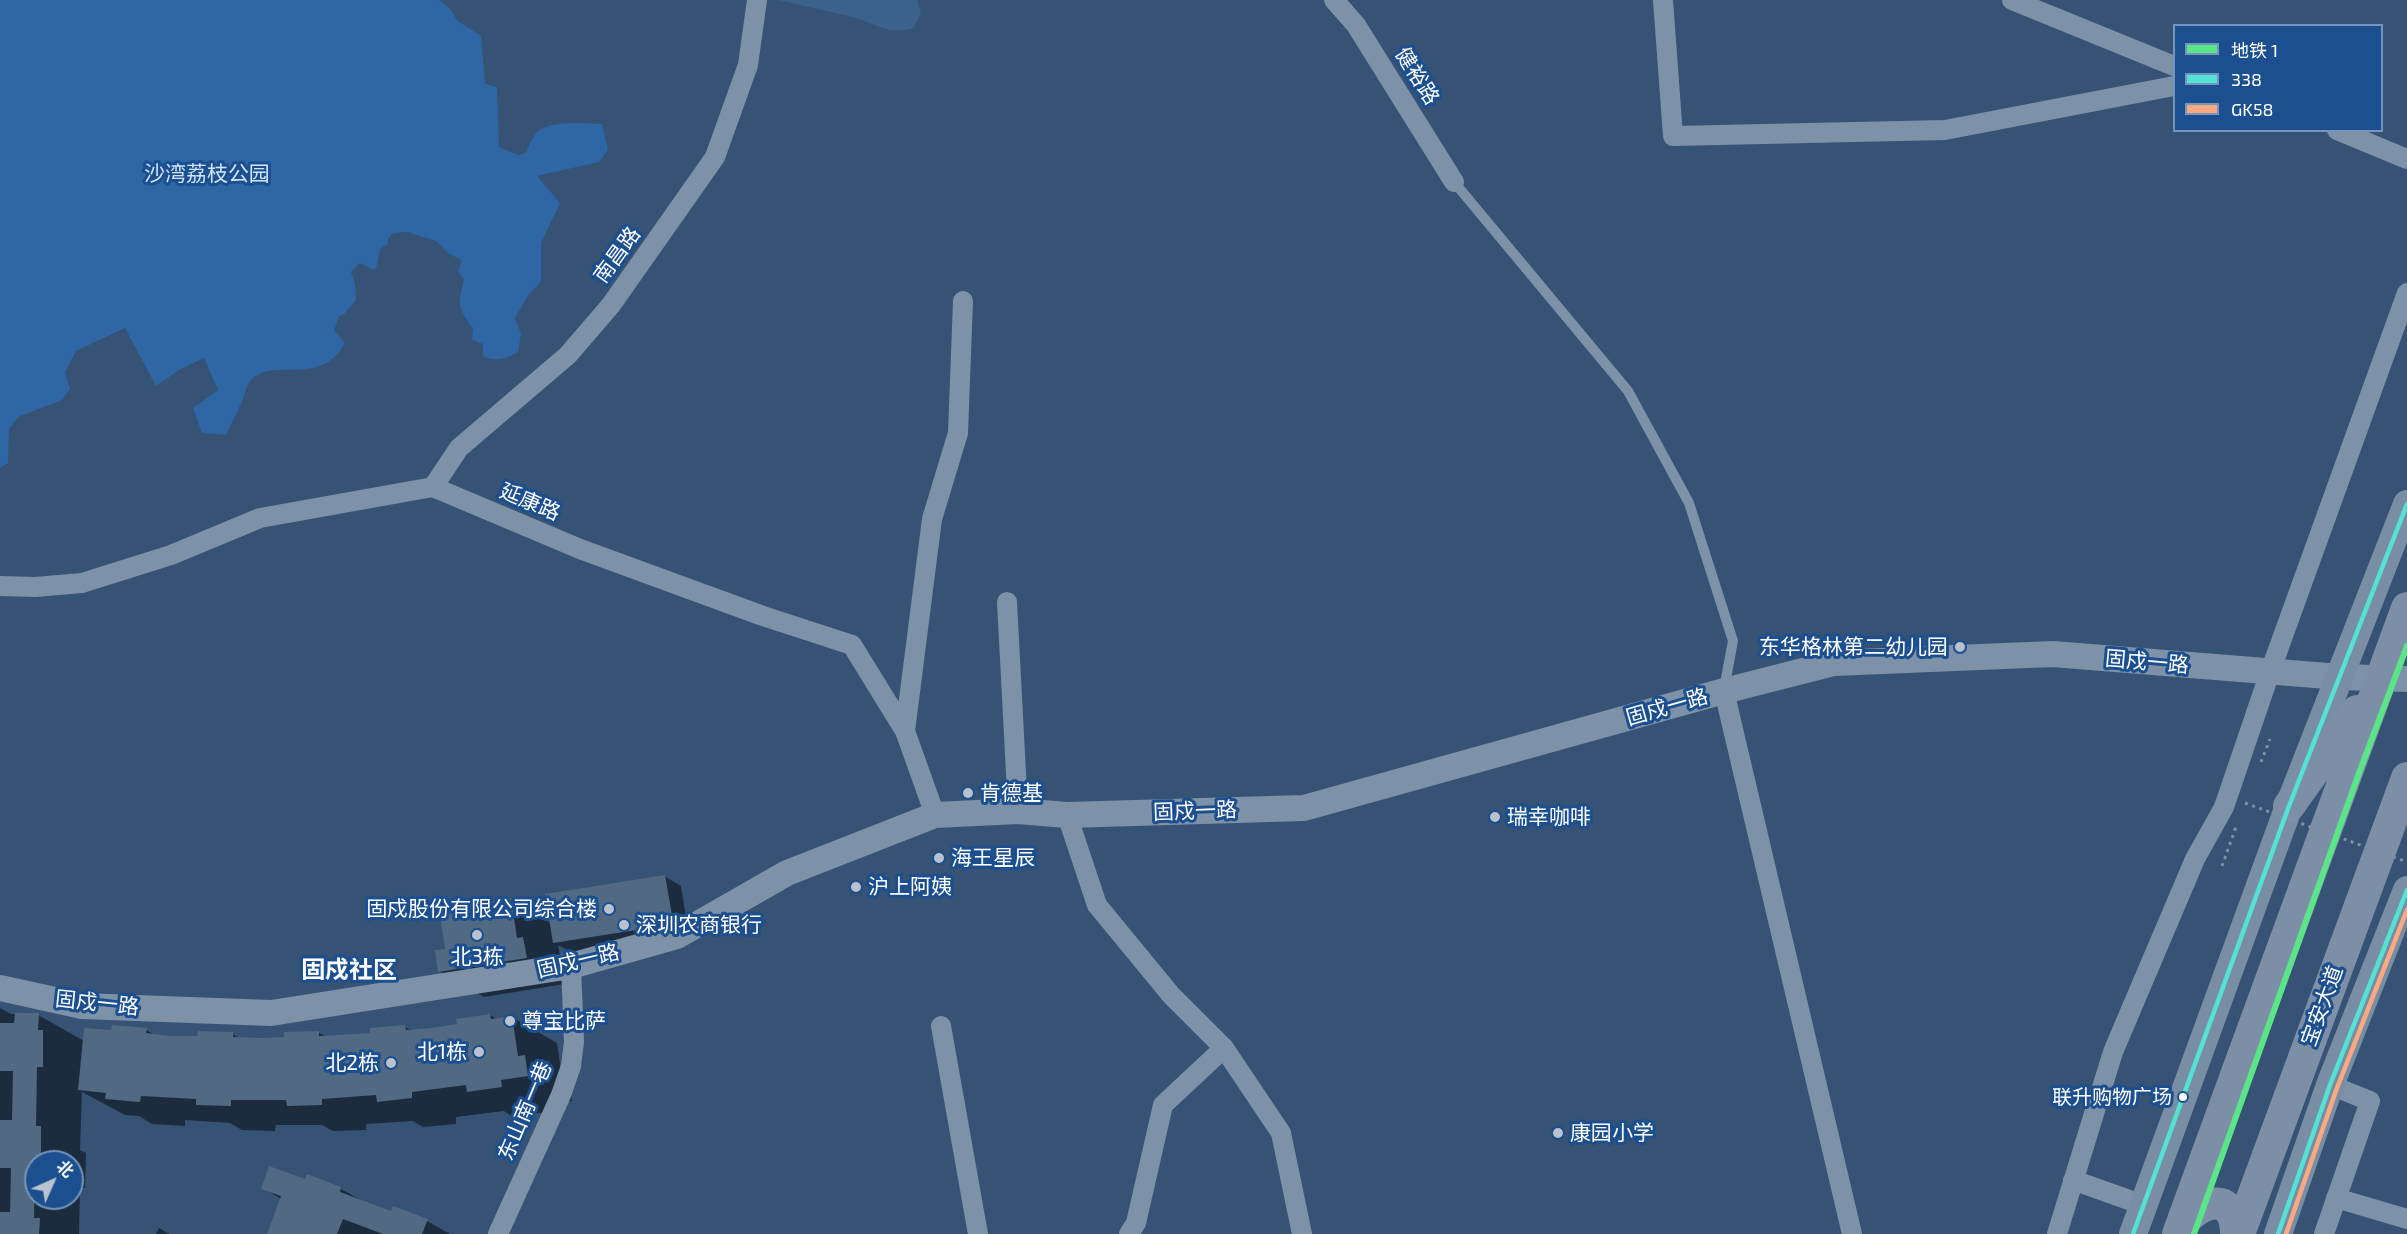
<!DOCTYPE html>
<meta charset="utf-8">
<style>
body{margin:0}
#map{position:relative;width:2407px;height:1234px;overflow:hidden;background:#365274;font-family:"Exo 2","Noto Sans SC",sans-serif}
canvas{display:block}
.legend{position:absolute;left:2173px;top:24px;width:210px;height:108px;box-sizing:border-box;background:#1b4f8f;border:2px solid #7695bc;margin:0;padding:8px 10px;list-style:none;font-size:18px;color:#fff}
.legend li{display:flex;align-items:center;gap:12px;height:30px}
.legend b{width:30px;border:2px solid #7695bc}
.north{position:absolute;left:24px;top:1150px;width:60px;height:60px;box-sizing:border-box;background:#1b4f8f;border:2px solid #7695bc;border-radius:50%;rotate:45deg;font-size:16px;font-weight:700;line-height:24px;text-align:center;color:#fff}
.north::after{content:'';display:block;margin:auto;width:21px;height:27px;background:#b9c2ce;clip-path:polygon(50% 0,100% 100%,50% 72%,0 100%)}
</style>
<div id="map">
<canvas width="2407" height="1234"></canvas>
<ul class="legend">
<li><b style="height:8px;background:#5ae688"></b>地铁 1</li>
<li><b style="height:8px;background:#54e2d4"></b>338</li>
<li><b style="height:8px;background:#ffa980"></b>GK58</li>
</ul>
<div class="north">北</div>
</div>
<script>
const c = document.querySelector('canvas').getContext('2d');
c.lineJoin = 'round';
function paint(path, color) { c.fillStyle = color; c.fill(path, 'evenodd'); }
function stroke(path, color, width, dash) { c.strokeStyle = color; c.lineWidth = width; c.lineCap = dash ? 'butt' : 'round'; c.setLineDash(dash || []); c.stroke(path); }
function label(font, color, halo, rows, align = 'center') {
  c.font = font + ' "Exo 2","Noto Sans SC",sans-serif'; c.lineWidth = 6; c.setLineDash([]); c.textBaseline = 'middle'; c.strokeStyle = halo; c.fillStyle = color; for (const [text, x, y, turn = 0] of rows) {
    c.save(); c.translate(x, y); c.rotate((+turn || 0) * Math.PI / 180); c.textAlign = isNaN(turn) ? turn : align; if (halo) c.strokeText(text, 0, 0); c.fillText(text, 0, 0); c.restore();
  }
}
paint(new Path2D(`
 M0,0H439L449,8L458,21L481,36L485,84L497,87L499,147L518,155L526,153C529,145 532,138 537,132C549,120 586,123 602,124L608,150L599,162L537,176L560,203L541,243V281L527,297L515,318L521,334L518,352C505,359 497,362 483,356V344L472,340L473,328C457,308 458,304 464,279L458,272L462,260L449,254L436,241L407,232L393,233L388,239V244L380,249L377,265L374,270L360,263L351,272L355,283L356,300L344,314L339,316L334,330L345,343C320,389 273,356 251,380C246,385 245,395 242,401C237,413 231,424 226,435L202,433L193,408L218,390L204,358L179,370L156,386L125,328L76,351L65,372L70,389L62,400L18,417L9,429L8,463L0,468Z`), '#2f66a5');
paint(new Path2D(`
 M779,0H917L921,13L914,28C886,35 877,24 852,17C828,11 803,6 779,0Z`), '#3b618d');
paint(new Path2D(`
 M664,876L681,886L688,930L666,937L571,952L558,945L561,960L571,983L484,997L439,971L447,950L457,908L489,898L496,902L511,900L551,923Z
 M0,1008L11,1014L38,1015L84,1041L112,1032L146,1030L157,1036L199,1038L232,1034L242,1039L262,1040L319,1033L327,1037L372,1034L405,1027L412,1031L458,1025L490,1015L497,1019L512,1017L557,1043L562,1078L569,1082L572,1101L545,1106L546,1112L513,1117L504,1111L456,1117V1124L423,1127L413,1121L366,1124V1130L333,1131L322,1125H276L275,1131L242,1130L230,1123L185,1120V1126L152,1124L139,1116L125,1115L82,1092L80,1150L86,1153L85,1188H80L79,1234H0ZM36,1162H72V1198H36Z
 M308,1176L341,1189L368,1204L392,1213L427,1221L450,1234H268L281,1199L263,1188L306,1181Z
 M159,1228L169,1234H156Z`), '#0007');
paint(new Path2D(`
 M665,875L673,921L649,928L553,943L545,894Z
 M489,896L490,901L511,898L517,938L523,937L527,958L438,972L435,950L445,949L439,909L455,907L454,902Z
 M15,1013H39L38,1030H43V1067H37L36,1126H41V1162L35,1163L34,1218H40L39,1234H0V1212H10L11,1168H0V1120H12L13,1071H0V1023H14Z
 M490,1014L491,1019L512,1016L518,1056L525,1055L528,1076L501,1080L502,1087L467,1092L466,1085L412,1092V1098L377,1102L376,1095L322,1099V1105L287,1106L286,1100H231V1106L196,1105V1099L141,1096L140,1102L105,1099L106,1093L78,1090L84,1028L111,1030L112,1025L147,1028L146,1033L171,1036H197L198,1031L233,1032V1037L262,1038L284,1037V1032L319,1031V1036L370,1033V1028L405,1025L406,1030L432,1028L457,1024L456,1019Z
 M269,1166L305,1179L307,1174L341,1187L340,1192L391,1211L393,1206L428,1219L422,1234H383L343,1219L337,1234H267L281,1196L261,1189Z`), '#526984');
stroke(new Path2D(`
 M2261,762L2270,739
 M2222,866L2236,827`), '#7d92a8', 3, [3, 4.5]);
stroke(new Path2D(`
 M1454,182L1628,391L1689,503L1733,641L1724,689`), '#7d92a8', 10);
stroke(new Path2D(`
 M1334,0L1356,25L1454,182
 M1663,0L1673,136L1945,130L2174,86
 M2012,0L2174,66
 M2337,130L2407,159
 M433,487L459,448L568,355L611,305L715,157L748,65L757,0
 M0,586L35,587L82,583L171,555L260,518L433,487L580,549L763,616L852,645L905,731L935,815
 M1007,602L1018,811
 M1724,691L1852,1234
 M905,731L932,519L958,433L963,301
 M1067,815L1097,905L1171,995L1224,1048L1281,1133L1302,1234
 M941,1026L978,1234
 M2073,1180L2143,1205
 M2336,1198L2407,1219
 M498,1234L561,1095L571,1066L574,1042L571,966
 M1129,1234L1136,1223L1163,1105L1224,1048
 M2057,1234L2113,1052L2195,859L2224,807L2270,672L2407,293
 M2324,1234L2370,1101L2330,1085`), '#7d92a8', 20);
stroke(new Path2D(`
 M0,988L82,1006L271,1013L571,966L677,936L787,873L935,815L1018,811L1067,815L1304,808L1724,691L1834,663L2053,654L2340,677L2407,679`), '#7d92a8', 26);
stroke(new Path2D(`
 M2133,1234L2289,806L2407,504
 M2278,1234L2330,1085L2407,890`), '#798da4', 28);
stroke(new Path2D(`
 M2289,806L2357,711
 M2182,1224C2203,1197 2236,1193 2236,1234
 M2178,1234L2407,608
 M2239,1234L2407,778`), '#7d8ea7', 32);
stroke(new Path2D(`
 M2245,803L2407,862`), '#7d92a8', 3, [3, 4.5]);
stroke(new Path2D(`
 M2133,1234L2289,806L2407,504
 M2278,1234L2330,1085L2407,890`), '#54e2d4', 4.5);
stroke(new Path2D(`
 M2286,1234L2337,1088L2407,910`), '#ffa980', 4.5);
stroke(new Path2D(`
 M2194,1234L2359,773L2407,646`), '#5ae688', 6);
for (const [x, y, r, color] of [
 [1960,647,6,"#b9c2ce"],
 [968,793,6,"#b9c2ce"],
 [1495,817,6,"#b9c2ce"],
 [939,858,6,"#b9c2ce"],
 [856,887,6,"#b9c2ce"],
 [609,909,6,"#b9c2ce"],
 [624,925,6,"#b9c2ce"],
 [477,935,6,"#b9c2ce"],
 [510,1021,6,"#b9c2ce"],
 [479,1052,6,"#b9c2ce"],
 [391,1063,6,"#b9c2ce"],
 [2183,1097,5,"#fff"],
 [1558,1133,6,"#b9c2ce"]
]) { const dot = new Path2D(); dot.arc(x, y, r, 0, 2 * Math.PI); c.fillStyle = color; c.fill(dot); stroke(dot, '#1b4f8f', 2); }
label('20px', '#fff', '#1b4f8f', [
 ["联升购物广场",2172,1097]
], 'right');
label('21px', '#fff', '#1b4f8f', [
 ["健裕路",1417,76,58],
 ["南昌路",617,255,-54],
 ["延康路",530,502,23],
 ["固戍一路",2147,662,5],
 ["固戍一路",1667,707,-16],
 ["固戍一路",1195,811,-2],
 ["固戍一路",578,961,-13],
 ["固戍一路",97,1003,6],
 ["宝安大道",2322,1006,-70],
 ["东山南一巷",525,1111,-67]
]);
label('21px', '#cfe3fa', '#1b4f8f', [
 ["沙湾荔枝公园",207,174]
]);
label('21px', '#fff', '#1b4f8f', [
 ["东华格林第二幼儿园",1948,647,"right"],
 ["肯德基",980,793],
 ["瑞幸咖啡",1507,817],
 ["海王星辰",951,858],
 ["沪上阿姨",868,887],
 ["固戍股份有限公司综合楼",597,909,"right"],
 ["深圳农商银行",636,925],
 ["北3栋",477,957,"center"],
 ["尊宝比萨",522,1021],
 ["北1栋",467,1052,"right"],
 ["北2栋",379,1063,"right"],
 ["康园小学",1570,1133]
], 'left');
label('bold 24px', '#fff', '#1b4f8f', [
 ["固戍社区",349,970]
]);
</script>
